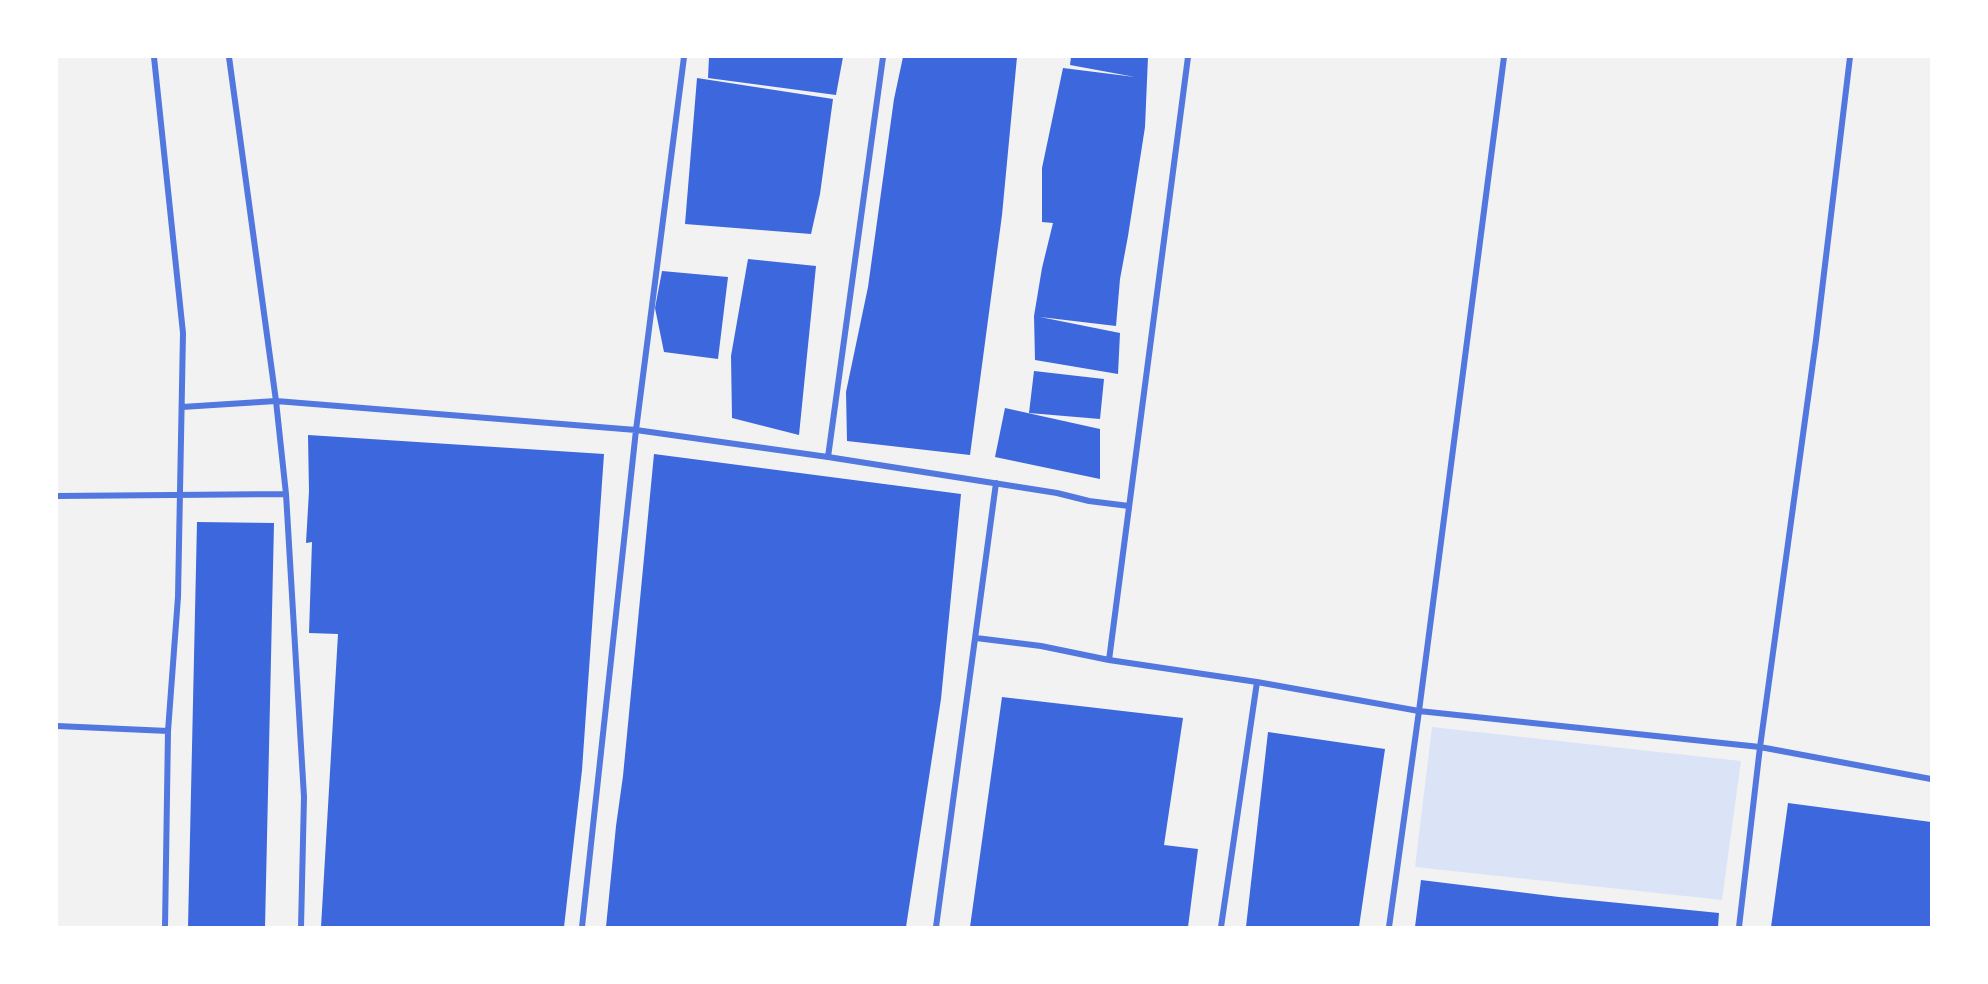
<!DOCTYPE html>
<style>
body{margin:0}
#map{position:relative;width:1988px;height:984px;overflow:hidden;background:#f2f2f2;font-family:"IBM Plex Sans",sans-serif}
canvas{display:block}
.frame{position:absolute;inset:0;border:58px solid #fff;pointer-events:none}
</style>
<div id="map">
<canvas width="1988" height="984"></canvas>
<div class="frame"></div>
</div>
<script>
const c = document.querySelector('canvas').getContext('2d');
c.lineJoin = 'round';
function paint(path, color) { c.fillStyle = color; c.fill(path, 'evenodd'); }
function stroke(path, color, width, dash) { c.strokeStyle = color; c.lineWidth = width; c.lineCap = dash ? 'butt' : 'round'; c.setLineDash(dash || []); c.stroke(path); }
paint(new Path2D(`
 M1432,727L1741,761L1722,900L1415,867Z`), '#dbe4f7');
paint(new Path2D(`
 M709,57H843L836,95L708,78Z
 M903,57H1017L1002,215L970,455L847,441L846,392L868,287L894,99Z
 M1071,57H1148L1145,127L1128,236L1120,279L1116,326L1040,317L1120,333L1118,374L1035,360L1034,316L1042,268L1053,223L1042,222V168L1063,68L1135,77L1070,65Z
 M697,78L833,99L820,194L811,234L685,224Z
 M748,259L816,266L799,435L732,418L731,356Z
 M662,271L728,277L718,359L664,352L655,308Z
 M1034,371L1104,379L1100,419L1029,413Z
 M1005,408L1100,429V479L995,457Z
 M308,435L604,454L582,770L564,927H321L338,634L309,633L312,542L306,543L309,491Z
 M654,454L961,494L941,699L906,927H606L616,826L623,776Z
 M197,522L274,523L265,927H188Z
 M1002,697L1183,718L1164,845L1198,849L1188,927H970Z
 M1268,732L1385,749L1359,927H1246Z
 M1788,803L1931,822V927H1771Z
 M1421,880L1559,897L1719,913L1718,927H1415Z`), '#3d67dc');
stroke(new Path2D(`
 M154,57L183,333L178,597L168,731L165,927
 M229,57L276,401L286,494L304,797L301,927
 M182,407L276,401L636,430L828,457L1057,493L1089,501L1129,506
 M828,457L883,57
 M57,496L286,494
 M976,638L1041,646L1109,660L1257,682L1419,711L1760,747L1931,779
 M1109,660L1188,57
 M57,726L168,731
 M582,927L636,430L684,57
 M936,927L996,483
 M1221,927L1257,682
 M1389,927L1419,711L1504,57
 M1739,927L1760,747L1816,340L1850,57`), '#5277de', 6);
</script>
